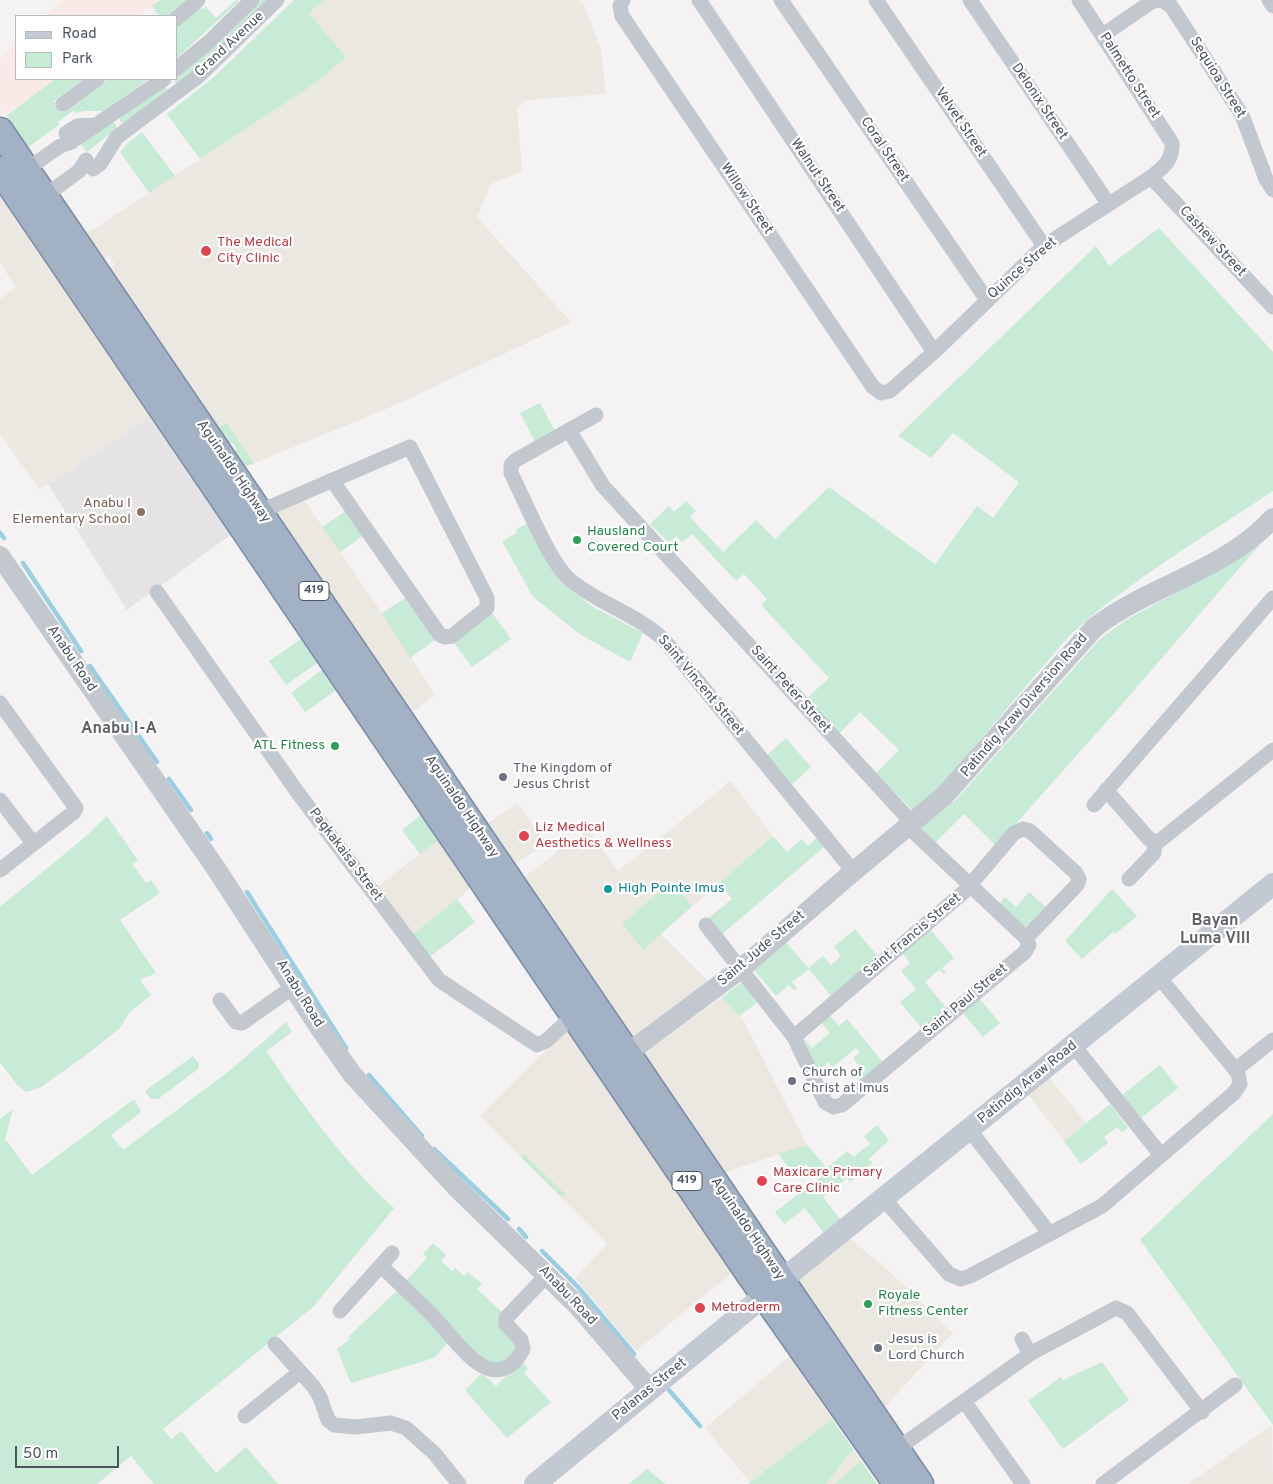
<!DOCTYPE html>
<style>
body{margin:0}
#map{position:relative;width:1273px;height:1484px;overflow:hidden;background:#f4f2f2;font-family:Overpass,sans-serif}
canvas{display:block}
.legend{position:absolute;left:15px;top:15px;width:162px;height:65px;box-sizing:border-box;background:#fff;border:1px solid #b7bbbe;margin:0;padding:6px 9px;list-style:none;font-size:15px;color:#4c545d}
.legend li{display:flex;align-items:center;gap:10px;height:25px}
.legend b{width:25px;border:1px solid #b7bbbe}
.scale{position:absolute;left:15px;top:1446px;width:104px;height:22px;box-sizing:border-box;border:2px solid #4c545d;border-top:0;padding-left:6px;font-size:15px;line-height:18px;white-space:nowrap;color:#4c545d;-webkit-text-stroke:4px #fff;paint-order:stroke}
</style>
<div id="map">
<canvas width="1273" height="1484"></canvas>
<ul class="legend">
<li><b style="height:6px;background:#c2c9d3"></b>Road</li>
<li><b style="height:14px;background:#c7ebd7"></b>Park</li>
</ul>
<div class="scale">50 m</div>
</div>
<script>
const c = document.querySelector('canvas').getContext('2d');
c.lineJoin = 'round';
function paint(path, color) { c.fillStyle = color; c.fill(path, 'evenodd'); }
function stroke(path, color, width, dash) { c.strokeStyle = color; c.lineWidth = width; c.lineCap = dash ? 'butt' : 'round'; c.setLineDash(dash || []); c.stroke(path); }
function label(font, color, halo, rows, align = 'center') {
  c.font = font + ' Overpass,sans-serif'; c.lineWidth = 4.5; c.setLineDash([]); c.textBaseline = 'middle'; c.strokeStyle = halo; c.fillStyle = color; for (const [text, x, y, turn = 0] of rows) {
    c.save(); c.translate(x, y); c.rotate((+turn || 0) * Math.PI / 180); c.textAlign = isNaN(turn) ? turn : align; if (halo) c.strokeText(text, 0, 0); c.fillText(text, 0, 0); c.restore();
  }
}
paint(new Path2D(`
 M324,0H578L584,5L601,50L606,94L525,100L517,108L522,172L491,184L477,217L571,322L400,403L243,468L233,453L237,450L232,442L227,445L109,269L115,265L109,256L103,260L86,234L313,85L346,57L309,13Z
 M0,192L150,416L40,489L0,435V299L16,287L0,263Z
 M302,497L382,613L435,695L411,714L272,510Z
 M731,781L773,836L661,934L708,981L632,1037L524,877L588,829L618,871Z
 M517,803L546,843L515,864L487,824Z
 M442,837L475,885L411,936L376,888Z
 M721,998L743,1020L807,1145L726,1172L644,1053Z
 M570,1026L737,1269L636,1351L575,1278L607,1244L480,1116Z
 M1048,1076L1086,1123L1064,1141L1027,1093Z
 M849,1238L888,1270L953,1333L883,1409L794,1282Z
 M790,1356L832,1419L750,1482L705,1428Z
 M1272,1425L1273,1484H1188Z
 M853,1449L877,1484H826Z`), '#eae8e0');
paint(new Path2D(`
 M150,416L232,534L127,610L48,484Z`), '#e5e3e3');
paint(new Path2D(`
 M63,0H160L138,16H45Z
 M16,43V79H55L6,116L0,107V59Z`), '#f9e9e7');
paint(new Path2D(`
 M160,0H191L170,16H159L152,6Z
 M236,0L239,1L176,59V27L199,8L204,9L205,6L216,18Z
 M261,0H271L208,61L178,84L175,82L176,77L212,48Z
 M294,0H324L309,13L346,57L313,85L200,159L167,114L214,77Z
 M55,79H84L54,101L62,113L108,79H149L104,111H84L76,113L73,111L58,122L60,124L27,148L6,116Z
 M164,86L168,90L124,123L120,122V117Z
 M111,123L116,124V129L87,152L80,143Z
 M142,132L175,176L149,193L120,152L128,143Z
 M1159,228L1273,352V491C1204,537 1130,580 1069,636L931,797L914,812L876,773L899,750L860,712L839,734L807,698L829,678L761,605L767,599L744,574L736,581L692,534L682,542L676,536L669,543L650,524L669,506L674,512L686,501L696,511L690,517L723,552L756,520L775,539L829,487L935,564L977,506L993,518L1019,482L953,433L931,458L898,436L1096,246L1109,266Z
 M540,403L555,431L535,442L520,413Z
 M226,423L254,463L243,468L233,453L237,450L232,442L227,445L217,429Z
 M347,510L364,535L340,552L322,527Z
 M528,523L560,582L595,608L643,633L630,662L581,635L533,597L502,541L517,533L515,530Z
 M1273,529L1118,709L996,846L964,814L935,843L920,828L951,801L953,803L1101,638L1128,619L1250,552Z
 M407,597L436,639L410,658L382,613Z
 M492,613L511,639L472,667L453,642Z
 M304,637L320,661L286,685L269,661Z
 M323,669L338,689L305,712L291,693Z
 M786,738L811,767L790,786L765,757Z
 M422,814L440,839L420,854L402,830Z
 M107,816L138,860L132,864L146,883L151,880L160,893L120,920L156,973L140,980L151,995L129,1013L120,1028L86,1055L41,1087L26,1092L17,1085L0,1062V907L85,837Z
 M773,836L787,852L802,839L808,846L817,838L824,847L720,936L706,920L732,899L719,883Z
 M672,882L692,906L643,950L622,923Z
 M1112,889L1137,916L1115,934L1113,932L1082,959L1065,941Z
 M1029,892L1047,908L1030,926L1022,927L998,905L1005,897L1016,907Z
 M457,899L475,922L428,958L411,936Z
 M855,929L878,957L832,997L809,969L792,982L797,988L795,991L789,985L776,996L753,969L786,942L808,968L823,956L831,965L841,956L834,947Z
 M930,929L954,958L942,968L946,973L944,974L939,970L925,982L947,1009L923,1030L900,1002L916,989L901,971L910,963L902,953Z
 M745,980L762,999L739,1016L721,998Z
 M979,998L1000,1023L983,1037L962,1012Z
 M829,1015L839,1026L847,1019L883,1062L860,1081L853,1073L860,1067L853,1058L860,1052L856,1048L833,1067L829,1062L818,1071L803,1037L812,1048L830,1033L821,1022Z
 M286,1022L292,1032L266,1051C304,1106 344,1163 394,1208L314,1306L163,1429L171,1439L181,1431L216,1473L246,1447L278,1484H154L131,1456L97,1484H0V1119L13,1109L5,1139L32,1175L134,1099L141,1112L111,1135L123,1150L228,1072Z
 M193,1056L199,1064L198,1069L158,1099H151L145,1091Z
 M1160,1065L1178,1088L1141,1118L1122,1095Z
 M1110,1104L1128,1128L1122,1132L1117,1127L1104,1137L1108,1143L1081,1164L1064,1141Z
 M1273,1114V1425L1140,1240Z
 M877,1125L889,1140L869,1159L873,1163L850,1182L847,1178L823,1197L843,1223L826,1236L805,1208L784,1224L775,1212L818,1179L806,1164L792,1174L779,1154L807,1145L827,1168L847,1151L853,1157L870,1144L864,1136Z
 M524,1154L565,1194L562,1197L521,1157Z
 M433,1243L446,1255L441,1261L452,1271L455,1268L464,1276L468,1272L482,1284L477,1289L504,1314L518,1347L504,1364L488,1365L405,1282L427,1258L423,1254Z
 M397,1291L449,1342L434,1358L351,1383L337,1349L350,1339L348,1337Z
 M521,1361L528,1368L524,1373L551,1402L507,1438L465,1390L482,1373L496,1386Z
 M1102,1362L1129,1400L1063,1449L1028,1401L1061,1377L1063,1380Z
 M832,1419L853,1449L826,1484H748Z
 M861,1461L877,1484H835Z
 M647,1469L665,1484H629Z`), '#c7ebd7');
stroke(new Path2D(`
 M0,533L4,538
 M23,563L81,651
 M90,666L157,762
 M169,779L191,810
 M207,833L211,839
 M247,892L346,1048
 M369,1075L422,1136
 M434,1149L508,1219
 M519,1229L526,1237
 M542,1251L578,1287L634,1354
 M669,1390L700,1426`), '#99cfe2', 4.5);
const trunk = new Path2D(`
 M0,131L920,1484
 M0,170L748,1272L897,1484`);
stroke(trunk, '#7b8da6', 29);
stroke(new Path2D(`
 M623,0L620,6L622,16L873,387L881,393L890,391L934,352L1044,246L1151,177C1164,167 1173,160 1172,143L1079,0
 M699,0L934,352
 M781,0L987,300
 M876,0L1044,246
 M970,0L1108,203
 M1162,0L1171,6L1242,115L1266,179L1273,190
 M1269,0L1273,6
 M176,19L198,0
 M1103,35L1151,2L1160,0
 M176,69L210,41L252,0
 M63,104L97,79
 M66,133L77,126L95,125
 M77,138L164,79
 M93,169L100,164L117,137L200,75L277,0
 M22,173L60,146L72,142
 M1151,177L1273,307
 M45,196L79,171L86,160
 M596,415L516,460L511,465V473C524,499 549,561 569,579C598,604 638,614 665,641L853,871
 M569,430L603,486L905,815L916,834L1026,938L1029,945L1025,952L842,1105L833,1107L825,1102L794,1037L706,925
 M260,511L268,508L410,447L487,598V608L452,636L445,637L440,635L332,480
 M157,592L298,793L439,980L537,1045L546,1041L574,1015
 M0,703L76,808L74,812L0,870
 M1106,790L1149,839L1158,842L1273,750
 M0,800L33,843
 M1094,805L1273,598
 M1129,879L1154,853L1155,842
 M220,1000L236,1022L242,1023L293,987
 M794,1037L965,891L1014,833L1023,829L1030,831L1076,873L1079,879L1077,885L1026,938
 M1074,1046L1161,1155
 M1235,1070L1273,1040
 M969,1129L1050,1234
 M884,1199L949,1274L961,1279L970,1276L1102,1206L1234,1093L1240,1084L1238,1073L1159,977
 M381,1266C398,1282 415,1298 431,1314C445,1328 471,1365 490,1369C505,1373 517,1362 523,1349L521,1340L506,1324V1318L547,1275
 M340,1311L392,1253
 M1022,1339L1030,1354
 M275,1344L313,1386L320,1397L328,1420L334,1425L356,1427L391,1423L406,1428L435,1454L459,1484
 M964,1401L1023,1484
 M245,1416L300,1372
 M897,1449L1030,1354L1116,1308L1127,1313L1202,1412
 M1103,1484L1235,1385`), '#c2c8ce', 15);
stroke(new Path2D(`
 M0,556L217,870L321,1030L352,1074L455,1186L578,1306L650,1390
 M617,1061L742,968L847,877L944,796L1094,628C1149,585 1225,571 1273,518`), '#c2c8ce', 20);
stroke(new Path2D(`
 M782,1280L1273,884
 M535,1484L764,1296`), '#c2c9d3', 22);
stroke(trunk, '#a2b1c3', 26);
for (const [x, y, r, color] of [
 [206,251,6,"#e0444e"],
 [141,512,5,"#8d6e63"],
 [577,540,5,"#2e9e5b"],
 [335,746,5,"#2e9e5b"],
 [503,777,5,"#6b7280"],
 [524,836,6,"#e0444e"],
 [608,889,5,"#0f9aa8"],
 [792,1081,5,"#6b7280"],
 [762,1181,6,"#e0444e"],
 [868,1304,5,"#2e9e5b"],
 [700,1308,6,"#e0444e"],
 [878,1348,5,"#6b7280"]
]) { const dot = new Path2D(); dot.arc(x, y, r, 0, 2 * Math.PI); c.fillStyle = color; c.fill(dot); stroke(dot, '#fff', 2); }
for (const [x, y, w] of [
 [314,591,30],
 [687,1181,30]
]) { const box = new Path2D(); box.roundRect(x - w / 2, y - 9.5, w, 19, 4); c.fillStyle = '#fff'; c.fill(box); stroke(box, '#4c545d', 1); }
label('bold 12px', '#4c545d', null, [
 ["419",314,591],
 ["419",687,1181]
]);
label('14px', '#4c545d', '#fff', [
 ["Grand Avenue",230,45,-43],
 ["Palmetto Street",1129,76,57],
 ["Sequioa Street",1217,78,58],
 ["Delonix Street",1039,102,56],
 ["Velvet Street",960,123,56],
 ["Coral Street",884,150,56],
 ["Walnut Street",817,176,56],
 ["Willow Street",746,199,56],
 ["Cashew Street",1212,242,47],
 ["Quince Street",1023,269,-41],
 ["Aguinaldo Highway",233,472,56],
 ["Anabu Road",71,659,56],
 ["Saint Vincent Street",700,686,50],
 ["Saint Peter Street",790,690,48],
 ["Patindig Araw Diversion Road",1025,706,-49],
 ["Aguinaldo Highway",461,807,56],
 ["Pagkakaisa Street",345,855,53],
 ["Saint Francis Street",913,936,-40],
 ["Saint Jude Street",762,949,-40],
 ["Anabu Road",299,994,58],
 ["Saint Paul Street",966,1001,-40],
 ["Patindig Araw Road",1028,1083,-39],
 ["Aguinaldo Highway",747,1229,56],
 ["Anabu Road",567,1296,46],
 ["Palanas Street",650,1390,-39]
]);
label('14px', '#be3a42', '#fff', [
 ["The Medical",217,243],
 ["City Clinic",217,259],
 ["Liz Medical",535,828],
 ["Aesthetics & Wellness",535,844],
 ["Maxicare Primary",773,1173],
 ["Care Clinic",773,1189],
 ["Metroderm",711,1308]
], 'left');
label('14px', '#785e54', '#fff', [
 ["Anabu I",131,504],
 ["Elementary School",131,520]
], 'right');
label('14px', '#27864d', '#fff', [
 ["Hausland",587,532],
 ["Covered Court",587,548],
 ["ATL Fitness",325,746,"right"],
 ["Royale",878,1296],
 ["Fitness Center",878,1312]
], 'left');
label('14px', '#5b616d', '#fff', [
 ["The Kingdom of",513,769],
 ["Jesus Christ",513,785],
 ["Church of",802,1073],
 ["Christ at Imus",802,1089],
 ["Jesus is",888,1340],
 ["Lord Church",888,1356]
], 'left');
label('14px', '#0d838f', '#fff', [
 ["High Pointe Imus",618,889]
], 'left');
label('bold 16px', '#5f6266', '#fff', [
 ["Anabu I-A",119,730],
 ["Bayan",1215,922],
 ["Luma VIII",1215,940]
]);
</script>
